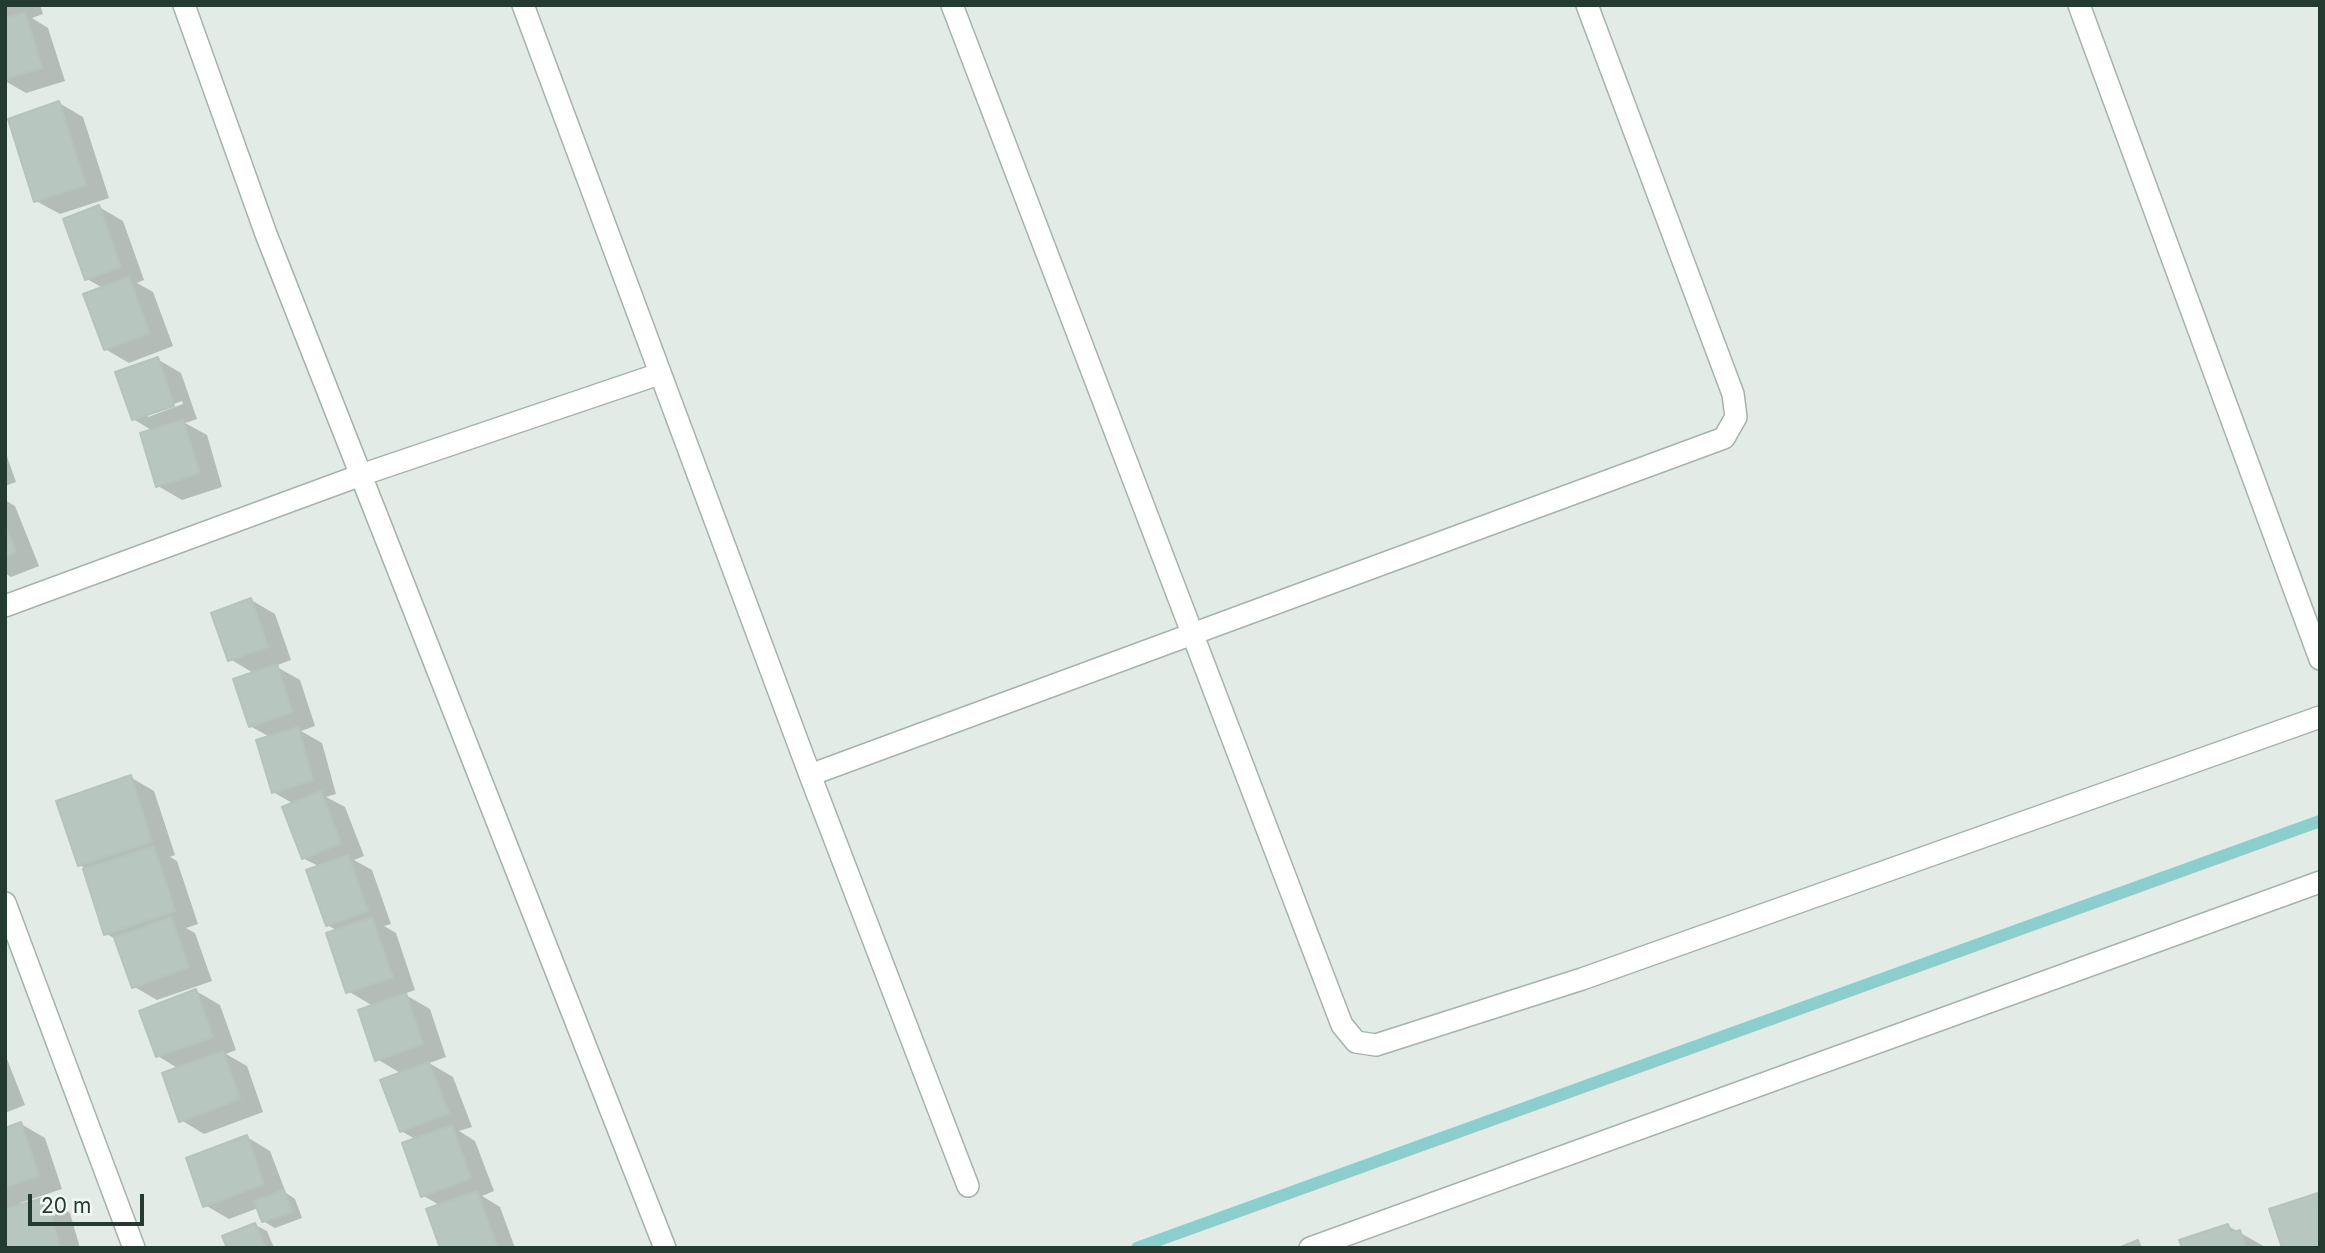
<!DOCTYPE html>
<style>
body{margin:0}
#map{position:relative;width:2325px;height:1253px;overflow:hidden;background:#e2ebe5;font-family:Inter,sans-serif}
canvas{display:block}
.frame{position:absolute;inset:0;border:7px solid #233b31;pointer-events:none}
.scale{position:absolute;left:28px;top:1194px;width:116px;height:32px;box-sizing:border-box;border:4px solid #233b31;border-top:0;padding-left:9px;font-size:21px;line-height:24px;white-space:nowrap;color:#233b31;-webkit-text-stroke:5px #f2f8f4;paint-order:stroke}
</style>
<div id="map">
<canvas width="2325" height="1253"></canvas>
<div class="frame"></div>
<div class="scale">20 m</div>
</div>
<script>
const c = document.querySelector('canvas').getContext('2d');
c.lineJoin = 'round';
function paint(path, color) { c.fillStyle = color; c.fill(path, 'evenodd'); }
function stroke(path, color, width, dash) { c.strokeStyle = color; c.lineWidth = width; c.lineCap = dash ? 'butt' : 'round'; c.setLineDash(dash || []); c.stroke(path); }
paint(new Path2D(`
 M5,5H40L43,14L32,18L48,28L65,81L26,93L5,81Z
 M59,103L83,117L109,198L60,214L36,201Z
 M99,207L123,221L144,280L137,283L153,292L173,346L129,363L105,349L103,288L87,279Z
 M157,359L181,373L197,419L185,423L207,435L222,487L182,500L158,486L153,431L133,419ZM182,401L183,404L148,417V413Z
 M5,451L16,482L5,486Z
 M5,500L15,506L39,566L11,577L5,573Z
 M251,600L275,614L291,660L275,666L300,680L315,726L301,731L322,743L336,794L326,797L345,807L364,856L354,860L372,870L391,924L384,926L396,933L415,990L404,994L430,1009L446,1057L429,1063L453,1077L472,1127L459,1131L475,1141L494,1191L482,1196L500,1207L515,1248H442L441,1206L422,1195L417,1140L401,1131L402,1074L377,1059L373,1006L348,991L338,931L327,925L320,867L303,858L294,804L273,792L270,737L250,726L255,674L230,659Z
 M130,777L154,791L175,855L170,857L177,861L198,924L186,928L195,933L212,981L157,1000L133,986L117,940L105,933L87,870L80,865Z
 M196,991L220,1005L236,1050L226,1054L247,1066L263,1112L204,1134L181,1120L179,1069L158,1056Z
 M5,1054L25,1105L5,1113Z
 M21,1124L45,1138L62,1189L20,1203L21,1206L46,1199L70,1213L80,1248H5V1129Z
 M247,1137L270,1151L286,1193L295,1199L302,1218L275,1228L263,1221L258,1208L229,1219L205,1205Z
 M2318,1195L2320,1196V1248Z
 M255,1225L267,1231L274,1248H229Z
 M2228,1226L2267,1248H2184Z`), '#0003');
stroke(new Path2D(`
 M1137,1248L2320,821`), '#8ccdce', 12);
const building = new Path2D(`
 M25,12L42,68L5,79V18Z
 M59,101L86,185L34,202L8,119Z
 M99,205L121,267L85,280L63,219Z
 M129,277L150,333L104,350L83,294Z
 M158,357L174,406L132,420L115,372Z
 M183,420L200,473L156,487L140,433Z
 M5,525L16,552L5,557Z
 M251,598L268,647L228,661L211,613Z
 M277,664L292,712L249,727L233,679Z
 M298,727L313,780L272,793L256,740Z
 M131,775L152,842L78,866L56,801Z
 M321,791L341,843L302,859L282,807Z
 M154,846L175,911L104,935L83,869Z
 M348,855L368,911L326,926L306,870Z
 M171,917L189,967L132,988L114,938Z
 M372,917L393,977L346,993L326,933Z
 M196,989L213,1037L156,1057L139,1011Z
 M406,993L423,1044L375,1061L358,1010Z
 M223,1051L240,1099L179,1122L162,1073Z
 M429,1062L449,1113L400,1132L380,1080Z
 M21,1122L39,1176L5,1187V1128Z
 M452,1125L471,1178L421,1197L402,1143Z
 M247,1135L264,1184L203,1207L186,1158Z
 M284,1190L292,1212L262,1222L254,1201Z
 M477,1191L497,1246L440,1248L426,1209Z
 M2318,1193L2320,1248H2282L2269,1209Z
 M46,1197L60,1247L5,1248V1209Z
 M255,1223L266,1248H227L222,1236Z
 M2228,1224L2231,1233L2240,1230L2246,1248H2182L2179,1240Z
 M2138,1240L2141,1248H2118Z`);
paint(building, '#b7c6be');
stroke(building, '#b4c4bb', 2);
const minor = new Path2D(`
 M184,5L266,234L665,1248
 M523,5L810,775L968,1186
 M952,5L1342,1025L1356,1042L1376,1045L1582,979L2320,717
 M2079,5L2320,659
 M5,606L361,475L659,374
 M810,775L1724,438L1736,417L1733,394L1587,5
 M5,903L134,1248
 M1310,1248L2320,882`);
stroke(minor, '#a5b3ab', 24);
stroke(minor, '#fff', 21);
</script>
